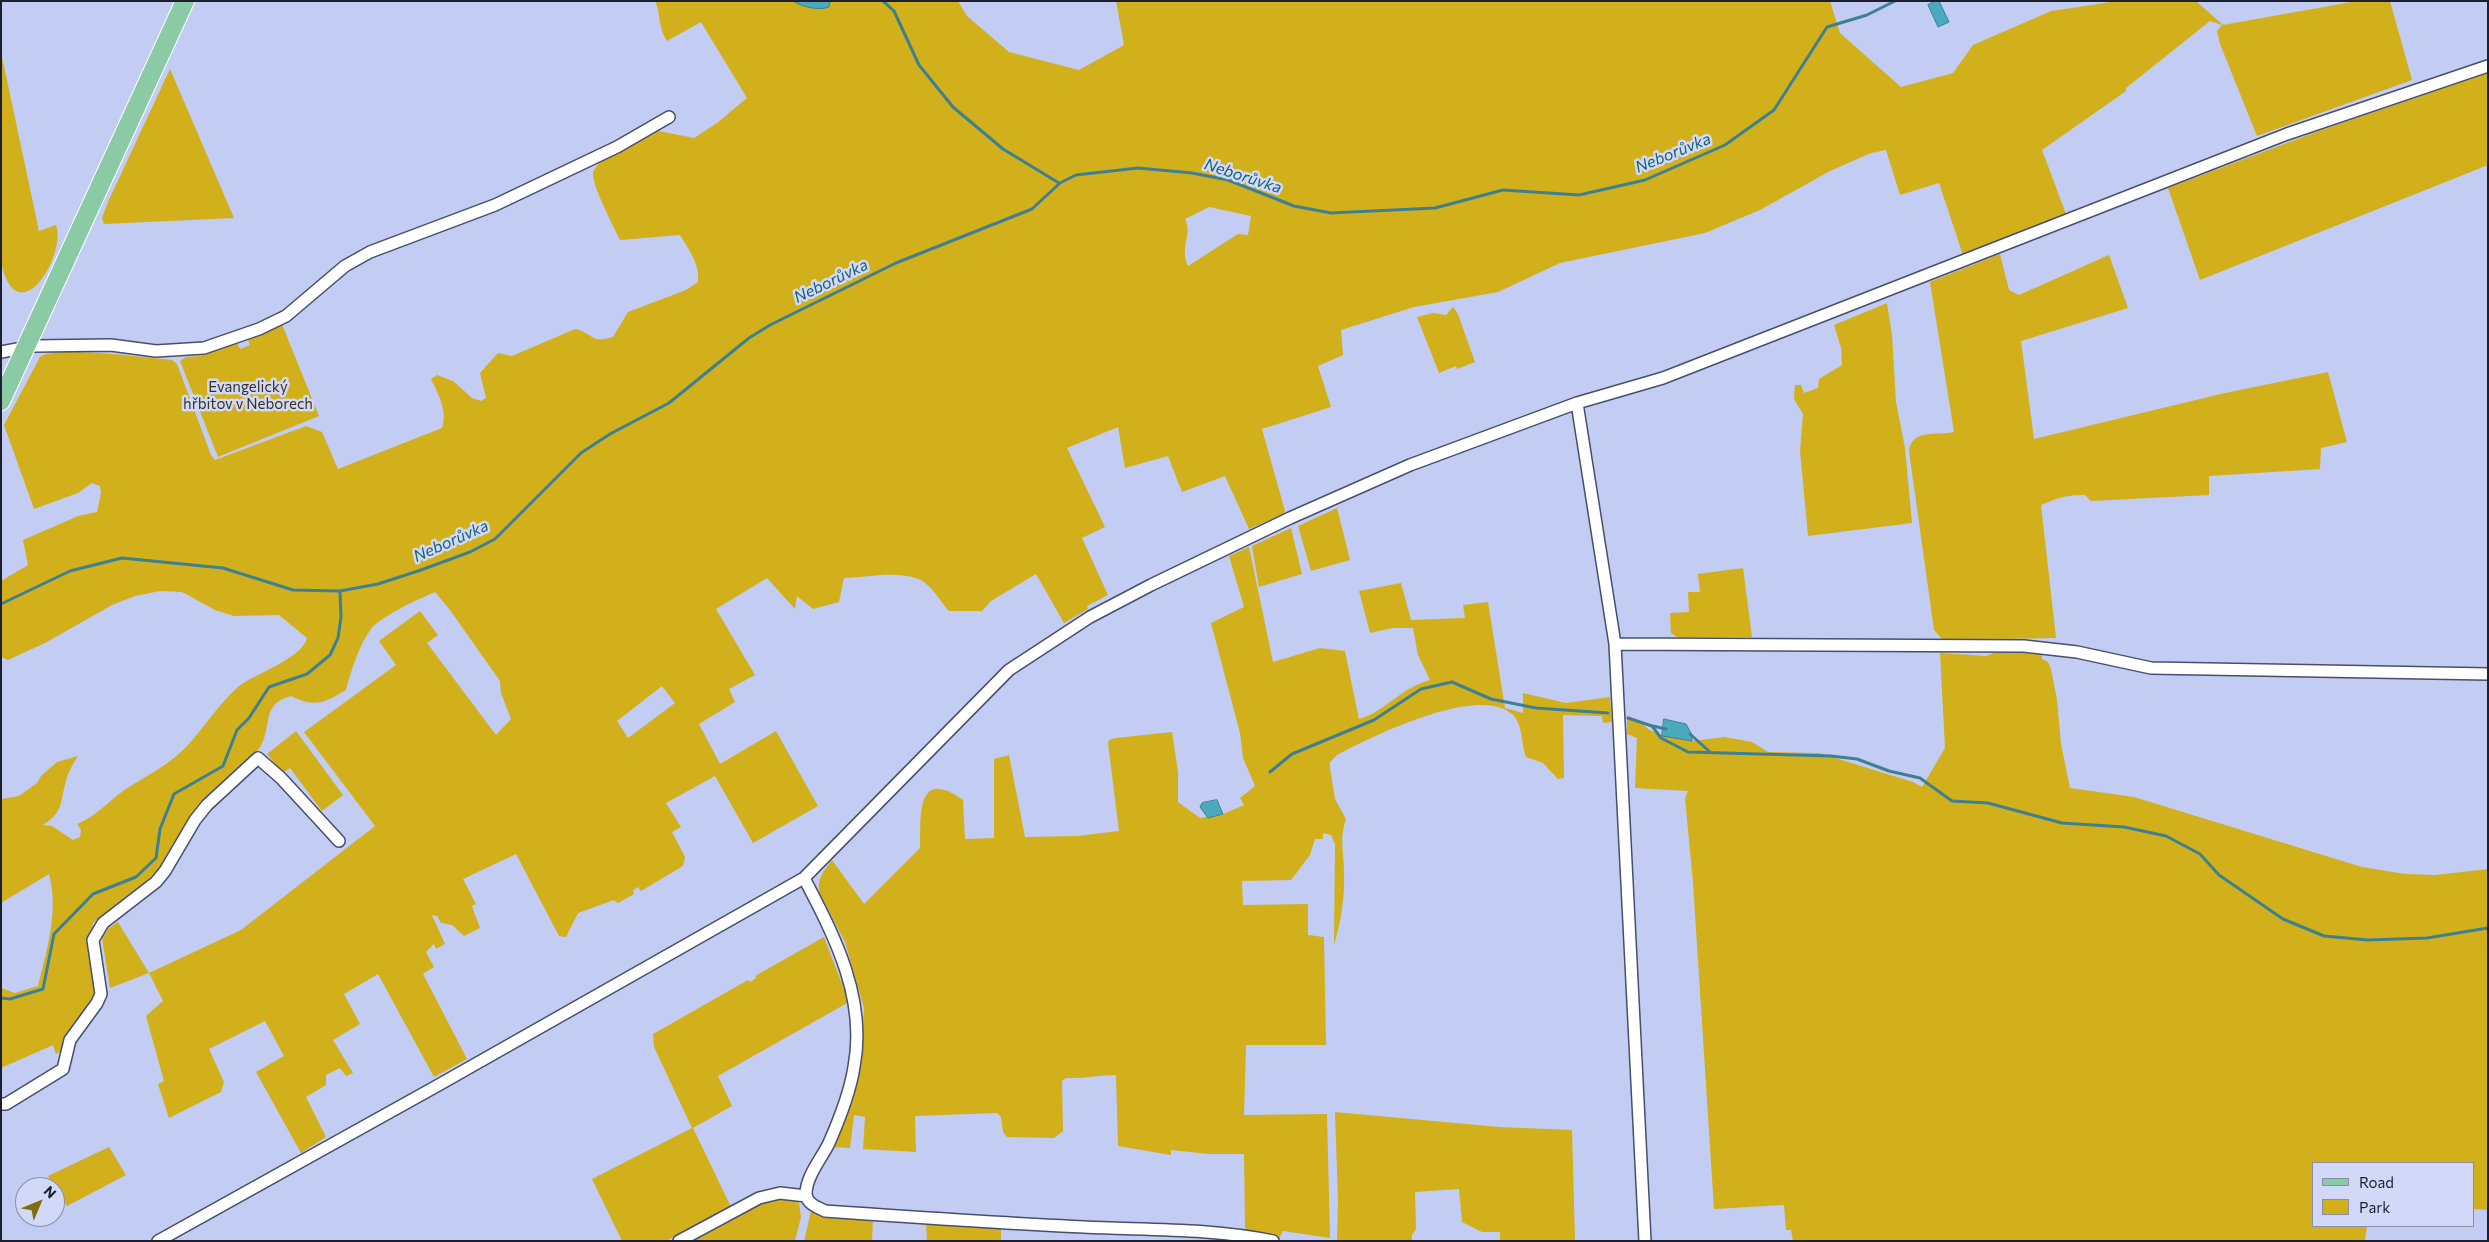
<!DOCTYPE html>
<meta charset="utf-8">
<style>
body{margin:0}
#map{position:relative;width:2489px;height:1242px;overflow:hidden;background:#c3ccf2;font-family:Commissioner,sans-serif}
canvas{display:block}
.frame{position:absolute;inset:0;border:2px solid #1c1f2d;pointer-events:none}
.legend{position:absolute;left:2312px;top:1162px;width:162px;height:65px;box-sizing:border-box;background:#d2d9f8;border:1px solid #898fa7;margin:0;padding:6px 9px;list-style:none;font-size:15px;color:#1c1f2d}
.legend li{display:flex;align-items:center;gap:10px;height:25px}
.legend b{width:25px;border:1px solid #898fa7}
.north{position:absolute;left:15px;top:1177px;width:50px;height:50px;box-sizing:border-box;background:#d2d9f8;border:1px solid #898fa7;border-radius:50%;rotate:45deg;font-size:14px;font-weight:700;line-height:20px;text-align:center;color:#1c1f2d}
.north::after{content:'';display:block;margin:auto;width:18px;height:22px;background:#836d09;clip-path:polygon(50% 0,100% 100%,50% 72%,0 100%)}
</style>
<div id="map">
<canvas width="2489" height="1242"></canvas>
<div class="frame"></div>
<ul class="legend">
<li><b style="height:6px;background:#8acba6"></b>Road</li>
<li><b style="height:14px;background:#d1b01c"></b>Park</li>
</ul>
<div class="north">N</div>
</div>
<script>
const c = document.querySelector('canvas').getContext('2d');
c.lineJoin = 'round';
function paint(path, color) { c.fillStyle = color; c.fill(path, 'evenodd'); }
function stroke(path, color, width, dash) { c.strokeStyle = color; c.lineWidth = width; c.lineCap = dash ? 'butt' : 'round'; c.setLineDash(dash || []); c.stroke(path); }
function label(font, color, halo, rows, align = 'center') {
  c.font = font + ' Commissioner,sans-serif'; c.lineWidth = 5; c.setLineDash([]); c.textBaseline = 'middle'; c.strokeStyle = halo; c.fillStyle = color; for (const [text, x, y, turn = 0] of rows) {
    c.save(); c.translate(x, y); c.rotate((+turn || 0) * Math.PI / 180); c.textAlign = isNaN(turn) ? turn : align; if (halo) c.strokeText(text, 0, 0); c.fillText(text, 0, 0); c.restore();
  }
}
paint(new Path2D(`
 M655,1H793L829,7L830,1H958L967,16L1009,52L1079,70L1124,45L1116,1H1830L1840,33L1901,87L1953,73L1973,45L2051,11L2118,1H2196L2223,25L2357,1H2390L2412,80L2257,136L2220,44L2217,31L2222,25L2210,21L2126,88V91L2042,150L2066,214L1963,255L1939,183L1900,195L1886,150L1871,153L1830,171L1760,210L1705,233L1560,263L1498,292L1414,307L1341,330L1343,355L1318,366L1331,407L1262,429L1285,511L1284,514L1249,529L1225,476L1182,492L1168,456L1125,468L1118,427L1067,448L1105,527L1082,538L1108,595L1087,606L1088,609L1064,623L1036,574L991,601L982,611H949C940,601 930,582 916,578C894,571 867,577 844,578L839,602L813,609L797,596L795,609L767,578L716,609L755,675L729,689L735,702L699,724L720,764L776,731L818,806L753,843L715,776L666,803L681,827L672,832L685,857L683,866L641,891L638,887L633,890L634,894L618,903L614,900L578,913L566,937L559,936L516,854L463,879L476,904L472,906L480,928L464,936L452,925L441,923L437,916L432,915L445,944L436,949L434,944L426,952L434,967L423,974L467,1059L434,1077L378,974L344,994L360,1024L333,1040L353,1073L346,1076L340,1068L326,1075V1085L306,1097L326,1137L301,1153L256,1072L284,1056L265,1021L209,1049L224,1082L221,1092L169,1118L158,1084L164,1081L146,1016L163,1001L149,973L110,988L102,938L109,928L118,922L149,973L241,930L375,826L304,732L396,665L379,641L420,611L438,635L427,643L496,735L511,719L501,693L500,681L450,610L435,592C419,599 381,616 371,629C359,645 351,671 346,690C324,703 316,708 291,696C259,704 274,729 258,750C243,769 221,781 205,800C190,818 180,842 166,861C148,884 116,905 93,923L89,953L97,985L94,997L67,1033L63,1050L56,1054L53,1045L1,1068V988L15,993L38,986C47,949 59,912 49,874L1,903V799L19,796L37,783L41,776L57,762L78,756C73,764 68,772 66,781C60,801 64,812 43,825L52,826L73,840L80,837L81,830L77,824C95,817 108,802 123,791C144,777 171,764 188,745C205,726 219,704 238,687C255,673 302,659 307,638L279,615L234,616L215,610L182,592L160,591L135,596L112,605L45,643L8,660L1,657V581L28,565L23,540L78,516L97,512L101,493L100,486L92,483L78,493L34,509L4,425L40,357C53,345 150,358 172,360L177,364L211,455L215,460L306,426L322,432L338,469L442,428C448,412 438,393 431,379L437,375L453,381L472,398L481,401L486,398L480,373L498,353L512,356L575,329C594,333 589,344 613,337L628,312L686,290L698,282C700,264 689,250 680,235L620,240C614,227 592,186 593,173C594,169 597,166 599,163L659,131L694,138L717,123L747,98L701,22L667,41C657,24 662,18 655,1ZM1209,207L1251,216L1248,235L1238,234L1188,266C1179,246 1193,236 1185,219ZM662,686L675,703L628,738L617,721Z
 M1,52L39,231L56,225C67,256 17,336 1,262Z
 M170,69L234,218L104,224L102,218L108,202Z
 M2488,73V165L2200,280L2168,188L2316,132Z
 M2000,254L2009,290L2019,295L2109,255L2128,308L2021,341L2034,439L2225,393L2328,372L2347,442L2321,448L2320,469L2209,476V495L2091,501L2085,495C2065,495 2058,498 2041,505L2056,638L1943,640L1934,630L1909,451C1912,428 1937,436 1954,432L1930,282Z
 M1887,303L1892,335L1896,402L1905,448L1912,523L1808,536L1800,451L1803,414L1794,399L1795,385H1801L1804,393L1818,388L1819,379L1842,365L1841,348L1834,325Z
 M1453,307L1458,314L1475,362L1457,369L1456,366L1439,373L1417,317L1433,313L1446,315Z
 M281,322L319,416L218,457L180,361L186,357L201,356L236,341L240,349L250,345L247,337Z
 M1337,508L1350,560L1311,571L1298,526Z
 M1291,528L1302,574L1259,587L1252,546Z
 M1249,547L1273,662L1320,648L1345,651L1359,719C1385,712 1400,688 1430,680L1418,655L1413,628H1393L1370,633L1359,591L1401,583L1411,620L1465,618L1463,605L1488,602L1505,708L1523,713V693L1566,703L1610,697L1612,722L1603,723L1602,716L1563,715L1564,778L1558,779L1543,763L1526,757C1521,744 1523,723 1512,714C1479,684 1372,736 1337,755L1330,762V768L1335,799L1346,819C1339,841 1344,851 1344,872C1345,897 1341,921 1334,945L1335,844L1331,835L1323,833V839H1315L1310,855L1291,880L1242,881L1243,905L1308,904V935L1324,937L1326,1045H1246L1244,1115L1327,1114L1330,1238L1283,1231L1279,1239L1249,1232L1245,1228L1244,1154H1209L1171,1150V1155L1118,1146L1116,1075C1099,1075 1083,1079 1066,1078L1062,1081L1063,1131L1054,1138L1007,1137L1003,1132L1001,1117L997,1113L915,1116L916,1152L863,1149L865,1117L854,1115L850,1148L832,1147L851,1106L861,1066L864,1008L845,942L819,892C817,878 824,871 832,860L864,904L920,848C921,818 915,766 963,800L965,839L994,838V759L1009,755L1025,837L1078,836L1119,831L1108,743L1109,740L1116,738L1172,732L1178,772V802L1200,818L1223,814L1244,805L1240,798L1255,786L1243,758L1240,733L1211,623L1244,607L1229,556Z
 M1743,568L1752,637H1677L1671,633L1670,613L1689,612L1688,592H1700L1698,574Z
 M1940,653L1986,656L1994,653H2042V659L2048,662L2051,669L2057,700L2061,744L2070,788L2134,797L2362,867L2405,874L2435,875L2488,869V1210L2473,1209V1163H2313V1226H2367L2365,1241H1793L1791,1230H1786L1784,1205L1714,1209L1693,883L1685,798L1688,791L1635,788L1637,738L1627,734V716L1640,721L1648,729L1662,736L1692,741L1725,737L1752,742L1768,752L1819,753L1913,782L1922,787L1945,748Z
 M296,731L343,795L322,811L290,768L283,773L267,754Z
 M824,937L849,1002L718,1076L732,1106L693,1128L731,1207L666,1241H622L592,1179L692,1128L654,1047L653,1034L748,980L750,982L756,978L755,976Z
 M1335,1112L1499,1127L1572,1130L1575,1241H1500V1232H1482L1462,1222L1459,1189L1415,1192L1416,1229L1412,1235V1241H1337L1338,1201Z
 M109,1147L126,1175L67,1206L48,1176Z
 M778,1197L799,1203L801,1217L795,1241H687L767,1198Z
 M811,1211L824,1216L873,1219L872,1241H804Z
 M926,1224L1001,1229V1241H927Z`), '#d1b01c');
const water = new Path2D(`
 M793,1H830L829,7C819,11 802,7 793,1Z
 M1935,1H1939L1949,22L1938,27L1928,5Z
 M1664,719L1686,724L1692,735V741L1662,736Z
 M1217,800L1223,814L1208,818L1200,807L1202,803Z`);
paint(water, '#4ba9be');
stroke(water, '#3d8092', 1);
stroke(new Path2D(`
 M883,1L894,11L919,65L953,107L1003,149L1059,183
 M1,604L70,571L122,558L223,568L293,590L340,591
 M1628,718L1652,726L1661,738L1688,752L1831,756L1857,759L1889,771L1920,778L1952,801L1988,803L2062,823L2124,827L2166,836L2200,854L2219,875L2283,919L2324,936L2368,940L2427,938L2488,928
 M1653,726L1666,729
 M1690,734L1710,752
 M1270,772L1292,754L1374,720L1421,689L1452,682L1491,699L1536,708L1608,713
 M1,998L10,999L43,989L54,934L93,894L136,877L156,858L160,829L174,794L223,766L237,730L249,718L269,687L307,674L330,655L338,638L341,617L340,591L378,584L421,570L470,552L495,539L581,453L610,434L669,403L749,338L770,325L896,263L1032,209L1060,183L1076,175L1138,168L1192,173L1228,180L1294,206L1331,213L1435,208L1503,190L1579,195L1645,180L1725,145L1774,110L1827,27L1867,15L1895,1`), '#3d8092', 3);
const minor = new Path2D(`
 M1,352L34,346L111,345L156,351L204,348L259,329L286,316L345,266L370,252L495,205L617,147L669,117
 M1577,403L1615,644L1645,1241
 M1615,644L2024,646L2077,652L2151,668L2488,674
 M804,878C835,937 867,999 854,1067C850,1093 840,1118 829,1143C822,1158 806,1176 806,1194C807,1204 817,1207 825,1211C911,1217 997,1223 1084,1227C1146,1230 1212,1228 1273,1241
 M1,1104H6L63,1069L70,1040L97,1003L101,994L93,940L103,923L156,882L165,871L195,820L207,805L258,758L281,778L339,841
 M158,1241L435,1087L804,878L1009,670L1090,617L1151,585L1290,518L1410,465L1577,403L1663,378L2287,134L2488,66
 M679,1241L759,1198L780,1193L806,1196`);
const primary = new Path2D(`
 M1,401L185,1`);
stroke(minor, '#474e6e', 14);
stroke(primary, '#fff', 20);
stroke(minor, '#fff', 11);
stroke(primary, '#8acba6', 18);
label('15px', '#39331d', '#d2d9f8', [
 ["Evangelický",248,387],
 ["hřbitov v Neborech",248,404]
]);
label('italic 16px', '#156171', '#d2d9f8', [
 ["Neborůvka",1673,153,-22],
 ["Neborůvka",1243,176,18],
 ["Neborůvka",831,281,-26],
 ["Neborůvka",451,541,-24]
]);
</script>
